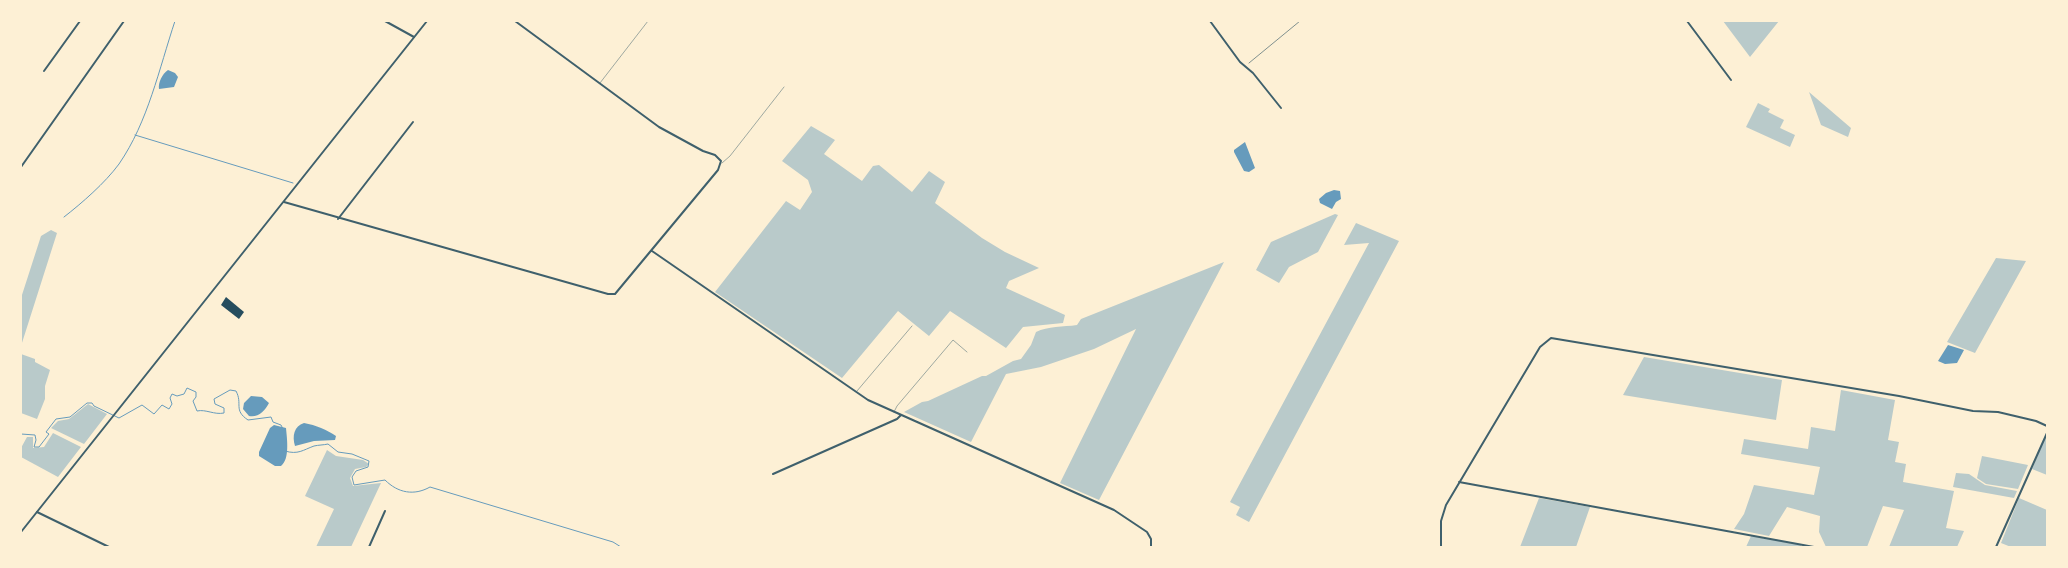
<!DOCTYPE html>
<style>
body{margin:0}
#map{position:relative;width:2068px;height:568px;overflow:hidden;background:#fdf0d5;font-family:"DM Sans",sans-serif}
canvas{display:block}
.frame{position:absolute;inset:0;border:22px solid #fdf0d5;pointer-events:none}
</style>
<div id="map">
<canvas width="2068" height="568"></canvas>
<div class="frame"></div>
</div>
<script>
const c = document.querySelector('canvas').getContext('2d');
c.lineJoin = 'round';
function paint(path, color) { c.fillStyle = color; c.fill(path, 'evenodd'); }
function stroke(path, color, width, dash) { c.strokeStyle = color; c.lineWidth = width; c.lineCap = dash ? 'butt' : 'round'; c.setLineDash(dash || []); c.stroke(path); }
paint(new Path2D(`
 M1723,21H1779L1750,57Z
 M1809,92L1851,128L1848,137L1821,125Z
 M1758,103L1770,109L1768,112L1784,120L1780,128L1795,135L1790,147L1746,127Z
 M811,126L835,140L824,154L862,181L873,166L879,165L912,192L929,171L945,182L935,203L982,238L1005,252L1039,268L1009,281L1006,288L1065,315L1063,323L1023,327L1006,348L950,311L929,336L898,311L842,378L715,292L786,201L800,210L812,192L808,180L782,161Z
 M1335,214L1338,215L1318,252L1289,267L1279,283L1256,270L1271,242Z
 M1356,223L1399,241L1249,522L1236,515L1240,507L1230,502L1369,243L1344,245Z
 M51,230L57,233L21,346V298L41,236Z
 M1996,258L2026,261L1975,353L1947,342Z
 M1224,262L1099,500L1060,483L1136,329L1094,349L1041,367L1006,374L971,442L904,412L922,402L928,401L982,376H986L1013,361L1021,359L1031,345L1036,332C1048,326 1063,327 1077,325L1081,319Z
 M21,354L35,359V362L50,370L45,386V399L37,419L21,413Z
 M1644,357L1782,380L1776,420L1623,395Z
 M1841,390L1895,400L1888,440L1899,442L1895,462L1906,464L1903,482L1954,491L1946,528L1964,531L1957,547H1889L1904,510L1883,506L1867,547H1826L1819,532L1820,516L1787,507L1769,536L1734,529L1744,514L1754,485L1814,495L1820,467L1741,454L1744,439L1808,449L1811,427L1835,431Z
 M88,404L107,414L84,444L51,428L58,421L69,419Z
 M53,433L81,447L58,477L21,457V448L27,437H33V448L44,447Z
 M2047,433V475L2032,469Z
 M327,450L336,456L363,460L369,464L366,467L355,469L350,478L353,486L381,483L351,547H316L334,509L305,496Z
 M1982,456L2028,465L2018,489L1986,484L1977,478Z
 M1956,473L1969,474L1985,485L2017,491L2014,498L1953,487Z
 M1539,498L1590,507L1576,547H1520Z
 M2019,498L2047,510V547H2011L2001,543Z
 M1751,536L1801,545V547H1746Z`), '#b9caca');
paint(new Path2D(`
 M168,70L175,73L178,77L174,87L159,89C158,83 162,74 168,70Z
 M1245,142L1255,168L1249,172L1244,171L1234,152V150Z
 M1334,190L1340,191L1341,199L1336,202L1332,209L1320,203L1319,199L1326,193Z
 M1948,345L1964,350L1957,363L1945,364L1938,361Z
 M251,396L262,397L269,403C265,411 258,418 249,416L243,409L244,403Z
 M304,423C316,425 327,430 336,436L335,440L314,441L295,446C292,436 294,426 304,423Z
 M274,425L286,428C287,439 290,459 281,466H275L259,456V452L270,428Z`), '#669bbc');
stroke(new Path2D(`
 M135,135L293,183
 M64,217C82,203 105,183 119,164C148,122 159,69 175,21
 M21,434L35,435L36,440L34,447H39L49,434L46,432L56,419L70,417L87,403H92L94,406L119,418L142,405L154,414L162,405L169,409L172,404L170,398L172,394L177,396L184,394L187,388L196,392V397L193,401L197,411C206,409 214,415 224,413V408L215,404L214,399L230,390L236,391C243,404 233,410 248,420L271,417L273,422L281,425L283,429
 M285,451C298,455 303,450 314,446C318,445 324,445 328,444L338,452L352,454L369,461L368,467L356,471L352,477L354,485L385,480C398,493 414,496 430,487L613,542L621,547`), '#669bbc', 1);
paint(new Path2D(`
 M226,297L244,312L239,319L221,305Z`), '#264d5e');
stroke(new Path2D(`
 M1249,63L1300,21`), '#003049', 0.5);
stroke(new Path2D(`
 M600,83L648,21
 M722,163L730,156L784,87
 M857,391L912,326
 M894,412L897,406L953,340L967,352`), '#3f606c', 0.5);
stroke(new Path2D(`
 M385,21L414,37
 M1210,21L1240,62L1253,73L1281,108
 M1687,21L1731,80
 M44,71L80,21
 M21,167L124,21
 M284,202L608,294H615L718,170L721,161L715,155L703,151L659,127L515,21
 M338,219L413,122
 M652,251L868,400L1114,510L1147,532L1151,539V547
 M773,474L897,419L901,415
 M1459,482L1814,547
 M37,512L109,547
 M369,547L385,511
 M1441,547V521L1446,505L1540,347L1551,338L1899,396L1973,411L1998,412L2036,421L2047,426
 M1996,547L2047,433`), '#3f606c', 2);
stroke(new Path2D(`
 M21,532L427,21`), '#3f606c', 2);
</script>
